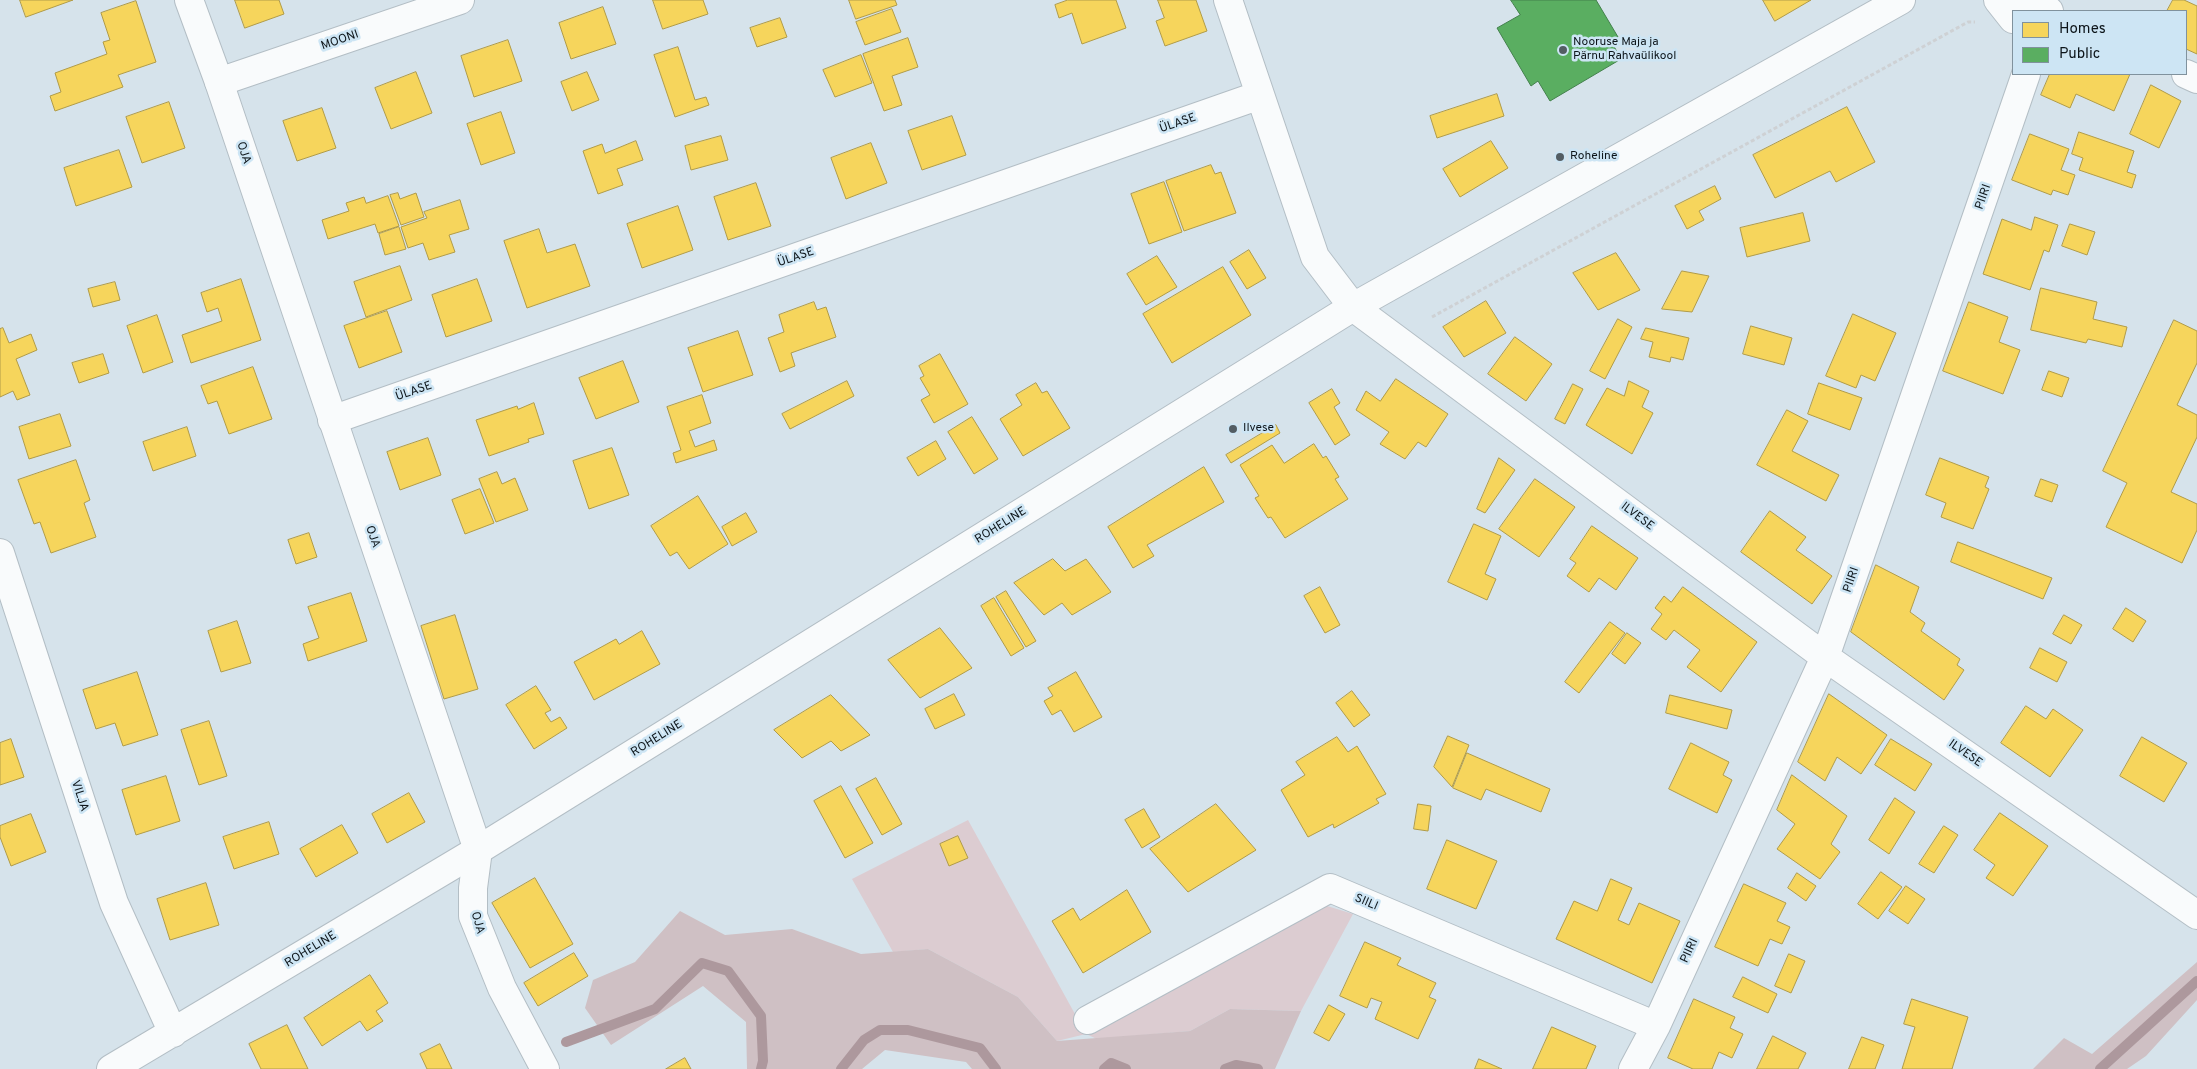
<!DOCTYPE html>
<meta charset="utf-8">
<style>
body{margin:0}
#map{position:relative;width:2197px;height:1069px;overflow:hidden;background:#d6e3eb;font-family:Overpass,sans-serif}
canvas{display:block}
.legend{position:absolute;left:2012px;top:10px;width:175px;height:65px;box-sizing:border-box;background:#cde5f4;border:1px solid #80929d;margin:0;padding:6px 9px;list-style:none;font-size:15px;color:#0d151a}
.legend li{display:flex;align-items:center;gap:10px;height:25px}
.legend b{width:25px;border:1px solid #80929d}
</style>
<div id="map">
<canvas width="2197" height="1069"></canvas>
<ul class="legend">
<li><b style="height:14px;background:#f6d55c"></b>Homes</li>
<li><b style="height:14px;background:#5aae61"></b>Public</li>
</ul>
</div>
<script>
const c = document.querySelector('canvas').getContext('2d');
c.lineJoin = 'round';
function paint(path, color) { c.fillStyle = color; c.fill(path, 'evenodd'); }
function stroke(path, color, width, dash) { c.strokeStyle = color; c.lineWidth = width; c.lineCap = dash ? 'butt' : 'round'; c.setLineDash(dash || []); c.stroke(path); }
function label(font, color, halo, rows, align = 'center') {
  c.font = font + ' Overpass,sans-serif'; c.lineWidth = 5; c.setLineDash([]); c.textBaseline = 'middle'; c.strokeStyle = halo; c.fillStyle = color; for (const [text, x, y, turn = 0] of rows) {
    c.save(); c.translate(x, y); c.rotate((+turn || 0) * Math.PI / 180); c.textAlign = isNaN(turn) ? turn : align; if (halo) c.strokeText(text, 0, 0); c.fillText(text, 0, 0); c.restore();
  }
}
paint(new Path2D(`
 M968,820L1086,1034L1324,905L1353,914L1301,1011L1230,1009L1190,1031L1097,1039L1086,1034L1057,1041L1018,997L928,949L893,952L852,879Z`), '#dcccd1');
paint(new Path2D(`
 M680,911L725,935L792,929L861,954L928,949L1018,997L1057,1041L1190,1031L1230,1009L1301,1011L1275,1069H972L966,1062L885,1050L862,1069H747L746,1022L703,986L611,1045L585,1008L593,980L635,962Z
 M2197,962V1000L2146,1056L2127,1069H2033L2064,1038L2092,1054Z`), '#cfc0c4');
const homes = new Path2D(`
 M20,0H73L26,17Z
 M235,0H279L284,14L245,28Z
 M653,0H703L708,14L663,29Z
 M849,0H895L897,5L856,19Z
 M1068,0H1116L1126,28L1082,44L1072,13L1059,18L1055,5Z
 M1158,0H1196L1207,31L1165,46L1156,21L1164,18Z
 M1763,0H1811L1775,21Z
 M2173,0H2184L2197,6V54L2186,49V11H2167Z
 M136,1L156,62L118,75L123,87L55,111L50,96L61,92L55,73L107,54L103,42L110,40L101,13Z
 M603,7L616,44L571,59L559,23Z
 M892,9L901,32L865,45L856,22Z
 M780,18L787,37L757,47L750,28Z
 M908,38L918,67L892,76L902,105L884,111L863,54Z
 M508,40L522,81L474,97L461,56Z
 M678,47L695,100L706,97L709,105L675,117L654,55Z
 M861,55L872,83L835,97L823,70Z
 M416,72L432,113L391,129L375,88Z
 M587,72L599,100L572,111L561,82Z
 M2050,74H2130L2114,111L2076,94L2070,108L2041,95Z
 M2151,85L2181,101L2159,148L2130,134Z
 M1497,94L1504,116L1437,138L1430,116Z
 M169,102L185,148L142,163L126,117Z
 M1847,107L1875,162L1836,182L1830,171L1775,198L1753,155Z
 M322,108L336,148L297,161L283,121Z
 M501,112L515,153L481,165L467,124Z
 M952,116L966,155L922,170L908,131Z
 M2079,132L2134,151L2127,172L2136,175L2132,188L2079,170L2083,158L2072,154Z
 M2030,134L2069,149L2061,170L2075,175L2068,195L2053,190L2051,195L2012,180Z
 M721,136L728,160L691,170L685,146Z
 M636,141L643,160L617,169L623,185L598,194L583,151L602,144L605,153Z
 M1491,141L1508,168L1460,197L1443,169Z
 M871,143L887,183L846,199L831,158Z
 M119,150L132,187L76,206L64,168Z
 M1211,165L1215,174L1221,172L1236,213L1184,231L1166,181Z
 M1164,182L1182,232L1149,244L1131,194Z
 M756,183L771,226L728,240L714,197Z
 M1715,186L1721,199L1699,211L1704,220L1687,229L1675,206Z
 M398,193L400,199L416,193L424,217L401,225L390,195Z
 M388,196L399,226L378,233L375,224L328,239L322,220L349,211L346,203L364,197L366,203Z
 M460,200L469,229L449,235L455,252L429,260L423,243L408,248L401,227L427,218L424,212Z
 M678,206L693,250L642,268L627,224Z
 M1803,213L1810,241L1747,257L1740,228Z
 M2035,217L2058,225L2049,252L2044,250L2030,290L1983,274L2002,219L2031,230Z
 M2070,224L2095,232L2087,255L2062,246Z
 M399,227L406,249L385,255L379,234Z
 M539,229L547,253L575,244L590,286L527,308L504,241Z
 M1249,250L1266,278L1247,289L1230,262Z
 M1616,253L1640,290L1598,310L1573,273Z
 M1157,256L1177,287L1146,305L1127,274Z
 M400,266L412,300L366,317L354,282Z
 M1223,267L1251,315L1172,363L1143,314Z
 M1682,271L1709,276L1692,312L1662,309Z
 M241,279L261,340L191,363L182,335L222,321L218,308L207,312L201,293Z
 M477,279L492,321L446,337L432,295Z
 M115,282L120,300L93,307L88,289Z
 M2041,288L2097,302L2093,319L2127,327L2122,347L2088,339L2086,343L2031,330Z
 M1486,301L1506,333L1464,357L1443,327Z
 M814,302L817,310L826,307L836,337L791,353L795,366L780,372L768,338L784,332L779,315Z
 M1969,302L2008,317L1999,342L2020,350L2003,394L1943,371Z
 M387,311L402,352L359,368L344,326Z
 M1853,314L1896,333L1875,381L1861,375L1856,388L1826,376Z
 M157,315L173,362L143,373L127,326Z
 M1618,319L1632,327L1605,379L1590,371Z
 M2174,320L2197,331V363L2177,405L2197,415V437L2171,492L2197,504V530L2182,563L2106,527L2127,483L2103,471Z
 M1751,326L1792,338L1784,365L1743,354Z
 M3,328L9,343L31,334L37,350L16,359L30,395L17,400L13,391L0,397V329Z
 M1646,328L1689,338L1683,360L1671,357L1670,362L1649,357L1653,342L1641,339Z
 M738,331L753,375L703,392L688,348Z
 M1515,337L1552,364L1526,401L1488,374Z
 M103,354L109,373L79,383L72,363Z
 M940,354L968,404L934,423L921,400L930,395L920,378L924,376L919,366Z
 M623,361L639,402L596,419L579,378Z
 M253,367L272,419L229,434L217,401L208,404L201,386Z
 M2049,371L2069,378L2062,397L2042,390Z
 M1396,379L1448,414L1426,447L1418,442L1405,459L1380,444L1389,432L1356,410L1366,391L1380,401Z
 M847,381L854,396L790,429L782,414Z
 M1629,381L1649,391L1642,407L1653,413L1632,454L1586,425L1607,388L1624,396Z
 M1036,383L1042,393L1047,391L1070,428L1023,456L1000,419L1022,405L1016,395Z
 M1819,383L1862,398L1850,430L1808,414Z
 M1573,384L1583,389L1565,424L1555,419Z
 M1332,389L1340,403L1334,407L1350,435L1335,445L1309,403Z
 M702,395L711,423L689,431L695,447L714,440L717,450L676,463L673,453L681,450L667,407Z
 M534,403L544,434L528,439L529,442L489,456L476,420L517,406L518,409Z
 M1787,410L1808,421L1792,451L1839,475L1826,501L1757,465Z
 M60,414L71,446L29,459L19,427Z
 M972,417L998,459L974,474L948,432Z
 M1276,425L1280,433L1231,463L1226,455Z
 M187,427L196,456L153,471L143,442Z
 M428,438L441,475L400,490L387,452Z
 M936,441L946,459L918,476L907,458Z
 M1314,444L1323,458L1326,456L1339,477L1335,479L1348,499L1285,538L1271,517L1268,518L1255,498L1259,496L1240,465L1272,445L1284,463Z
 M612,448L629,495L589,509L573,461Z
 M1499,458L1515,470L1485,513L1477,509Z
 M1940,458L1989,477L1985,487L1989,489L1973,529L1941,517L1946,503L1926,495Z
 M76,460L90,500L84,503L96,537L51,553L40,522L34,524L18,480Z
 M1204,467L1224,502L1147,545L1154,556L1133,568L1108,527Z
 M497,472L502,484L515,478L528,510L496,522L479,479Z
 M1535,479L1575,507L1539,557L1499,529Z
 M2041,479L2058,485L2052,502L2035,496Z
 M480,489L494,523L465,534L452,500Z
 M698,496L728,544L689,569L677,552L670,556L651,526Z
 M1770,511L1806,537L1796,550L1832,576L1812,604L1741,552Z
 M746,513L757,532L732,546L722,527Z
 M1474,524L1501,536L1485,574L1496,579L1487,600L1448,582Z
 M1592,526L1638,558L1616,590L1599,578L1589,592L1567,576L1576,563L1570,559Z
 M309,533L317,557L296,564L288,540Z
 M1958,542L2052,578L2043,599L1951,562Z
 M1053,559L1065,571L1086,559L1111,592L1072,615L1062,603L1044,615L1014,583Z
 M1876,565L1919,587L1910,612L1925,623L1921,631L1960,659L1957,665L1964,670L1944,700L1851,632Z
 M1320,587L1340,625L1325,633L1304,596Z
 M1683,587L1757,642L1721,692L1687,667L1700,650L1674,630L1666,640L1651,629L1662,614L1655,608L1664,596L1671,602Z
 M1006,591L1036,641L1026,647L996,597Z
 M351,593L367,641L308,661L303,644L319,638L308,607Z
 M994,598L1024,648L1011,656L981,606Z
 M2126,608L2146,621L2133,642L2113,629Z
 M455,615L478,689L444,699L421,626Z
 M2064,615L2082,625L2071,644L2053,634Z
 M237,621L251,663L221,672L208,631Z
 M1610,622L1625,633L1579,693L1565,682Z
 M940,628L972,668L920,698L888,660Z
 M642,631L660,664L594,700L574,662L616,639L619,644Z
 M1627,633L1641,643L1625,664L1612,654Z
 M2040,648L2067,662L2057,682L2030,668Z
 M137,672L158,735L123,746L115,723L96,729L83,690Z
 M1076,672L1102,717L1074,732L1061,710L1052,715L1044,701L1053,696L1048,688Z
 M536,686L551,710L545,713L551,722L560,717L567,728L534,749L506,705Z
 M1352,691L1370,715L1354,727L1336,703Z
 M954,694L965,715L935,729L925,709Z
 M1829,694L1887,735L1861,774L1837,757L1825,781L1798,762Z
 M831,695L870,735L841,751L831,741L802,758L774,730Z
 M1670,695L1732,710L1727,729L1666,713Z
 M2026,706L2046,719L2053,709L2083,730L2050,777L2001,743Z
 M209,721L227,776L199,785L181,730Z
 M1448,736L1469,745L1452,787L1434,767Z
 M1337,737L1348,752L1357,746L1386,794L1376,799L1379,803L1334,828L1333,824L1308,837L1281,790L1305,775L1296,762Z
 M2142,737L2187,763L2164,802L2120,776Z
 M11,739L24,777L0,785V743Z
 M1891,739L1932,764L1915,791L1875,765Z
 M1691,743L1729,762L1723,775L1732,780L1717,813L1669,789Z
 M1467,753L1550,789L1541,812L1486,789L1481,800L1453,788Z
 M1792,775L1847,816L1831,844L1840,852L1820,879L1777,849L1795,824L1777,810Z
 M166,776L180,821L136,835L122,790Z
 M876,778L902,824L882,835L856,789Z
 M841,786L873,843L845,858L814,801Z
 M409,793L425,822L387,843L372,814Z
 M1895,798L1915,812L1889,854L1869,840Z
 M1216,804L1256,850L1188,892L1150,849Z
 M1418,804L1431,806L1428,831L1414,829Z
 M1144,809L1160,837L1142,848L1125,820Z
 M2000,813L2048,846L2013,896L1986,878L1995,865L1974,850Z
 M31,814L46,852L11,866L0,837V826Z
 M269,822L279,854L234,869L223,837Z
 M342,825L358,853L316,877L300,849Z
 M1944,826L1958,835L1934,873L1919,864Z
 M958,836L968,858L949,866L940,844Z
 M1447,840L1497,861L1476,909L1427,889Z
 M1881,872L1902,887L1878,919L1858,904Z
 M1797,873L1816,886L1806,901L1788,888Z
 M535,878L573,944L530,968L492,903Z
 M1611,879L1632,888L1618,920L1629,925L1639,903L1680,921L1652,983L1556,939L1574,901L1597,911Z
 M206,883L219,925L170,940L157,899Z
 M1744,884L1786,903L1777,921L1790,927L1782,944L1770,939L1758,966L1715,947Z
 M1906,886L1925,899L1908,924L1889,911Z
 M1127,890L1151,932L1083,973L1052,921L1073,908L1080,920Z
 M1365,942L1401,958L1397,965L1436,983L1429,997L1436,1000L1418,1039L1375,1019L1382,1002L1371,998L1367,1008L1340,996Z
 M574,953L588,976L538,1006L524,983Z
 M1789,954L1805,961L1791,993L1775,986Z
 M370,975L388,1003L376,1011L383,1021L367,1031L360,1021L322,1046L304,1018Z
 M1743,977L1777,994L1768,1013L1733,997Z
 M1694,999L1735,1017L1730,1028L1743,1034L1732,1058L1719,1052L1712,1069H1693L1668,1058Z
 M1912,999L1968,1017L1952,1069H1902L1915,1027L1904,1024Z
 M1329,1005L1345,1014L1329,1041L1314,1033Z
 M287,1025L308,1069H261L249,1044Z
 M1552,1027L1596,1046L1586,1069H1533Z
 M1773,1036L1806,1053L1798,1069H1757Z
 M1862,1037L1884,1045L1875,1069H1849Z
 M440,1044L452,1069H427L420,1054Z
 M685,1058L691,1069H666Z
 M1479,1059L1502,1069H1475Z`);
paint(homes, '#f6d55c');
stroke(homes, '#b09b48', 1);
const public = new Path2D(`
 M1511,0H1596L1618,37L1611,41L1621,59L1550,101L1538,81L1531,86L1497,28L1520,15Z`);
paint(public, '#5aae61');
stroke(public, '#43804c', 1);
stroke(new Path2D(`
 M566,1042L655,1009L702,963L728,971L761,1016L763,1061L761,1069
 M841,1069L864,1040L880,1030H908L980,1048L996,1069
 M1104,1069L1111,1063L1126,1069
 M1225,1069L1236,1065L1258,1069
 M2100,1069L2197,981`), '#ad989d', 10);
const minor = new Path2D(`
 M1228,0L1315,257L1353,307L1825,657L2197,915
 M1998,0L2013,19
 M2025,0L2049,11
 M2186,74L2197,79
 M219,82L460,0
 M332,420L1260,95
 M0,553L114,903L173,1033
 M1088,1020L1330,888L1656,1026
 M111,1069L478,850L1353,307L1901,0
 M1633,1069L1656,1026L1825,657L2026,74`);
const tertiary = new Path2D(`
 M189,0L219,82L478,850L473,888V916L502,988L545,1069`);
stroke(minor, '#b3bec5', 30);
stroke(tertiary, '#b3bec5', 30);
stroke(new Path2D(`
 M1432,317L1968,22H1975`), '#ced1d4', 3, [4, 2.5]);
stroke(minor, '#f9fbfc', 28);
stroke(tertiary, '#f9fbfc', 28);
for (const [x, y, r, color] of [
 [1563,50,5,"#535d63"],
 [1560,157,5,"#535d63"],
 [1233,429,5,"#535d63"]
]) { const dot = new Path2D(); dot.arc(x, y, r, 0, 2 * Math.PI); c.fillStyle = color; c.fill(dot); stroke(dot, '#cde5f4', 2); }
label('12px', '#0d151a', '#cde5f4', [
 ["MOONI",340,41,-19],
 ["ÜLASE",1178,124,-19],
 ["OJA",243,153,72],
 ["PIIRI",1984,197,-71],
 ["ÜLASE",796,258,-19],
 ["ÜLASE",414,392,-19],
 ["ILVESE",1637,517,37],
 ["ROHELINE",1001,526,-32],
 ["OJA",372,537,71],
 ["PIIRI",1852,580,-71],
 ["ROHELINE",657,739,-32],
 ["ILVESE",1965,754,35],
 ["VILJA",79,796,72],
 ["SIILI",1366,903,23],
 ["OJA",477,923,74],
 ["ROHELINE",311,950,-31],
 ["PIIRI",1690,951,-65]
]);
label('12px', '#0d151a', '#cde5f4', [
 ["Nooruse Maja ja",1573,43],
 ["Pärnu Rahvaülikool",1573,57],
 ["Roheline",1570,157],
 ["Ilvese",1243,429]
], 'left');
</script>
